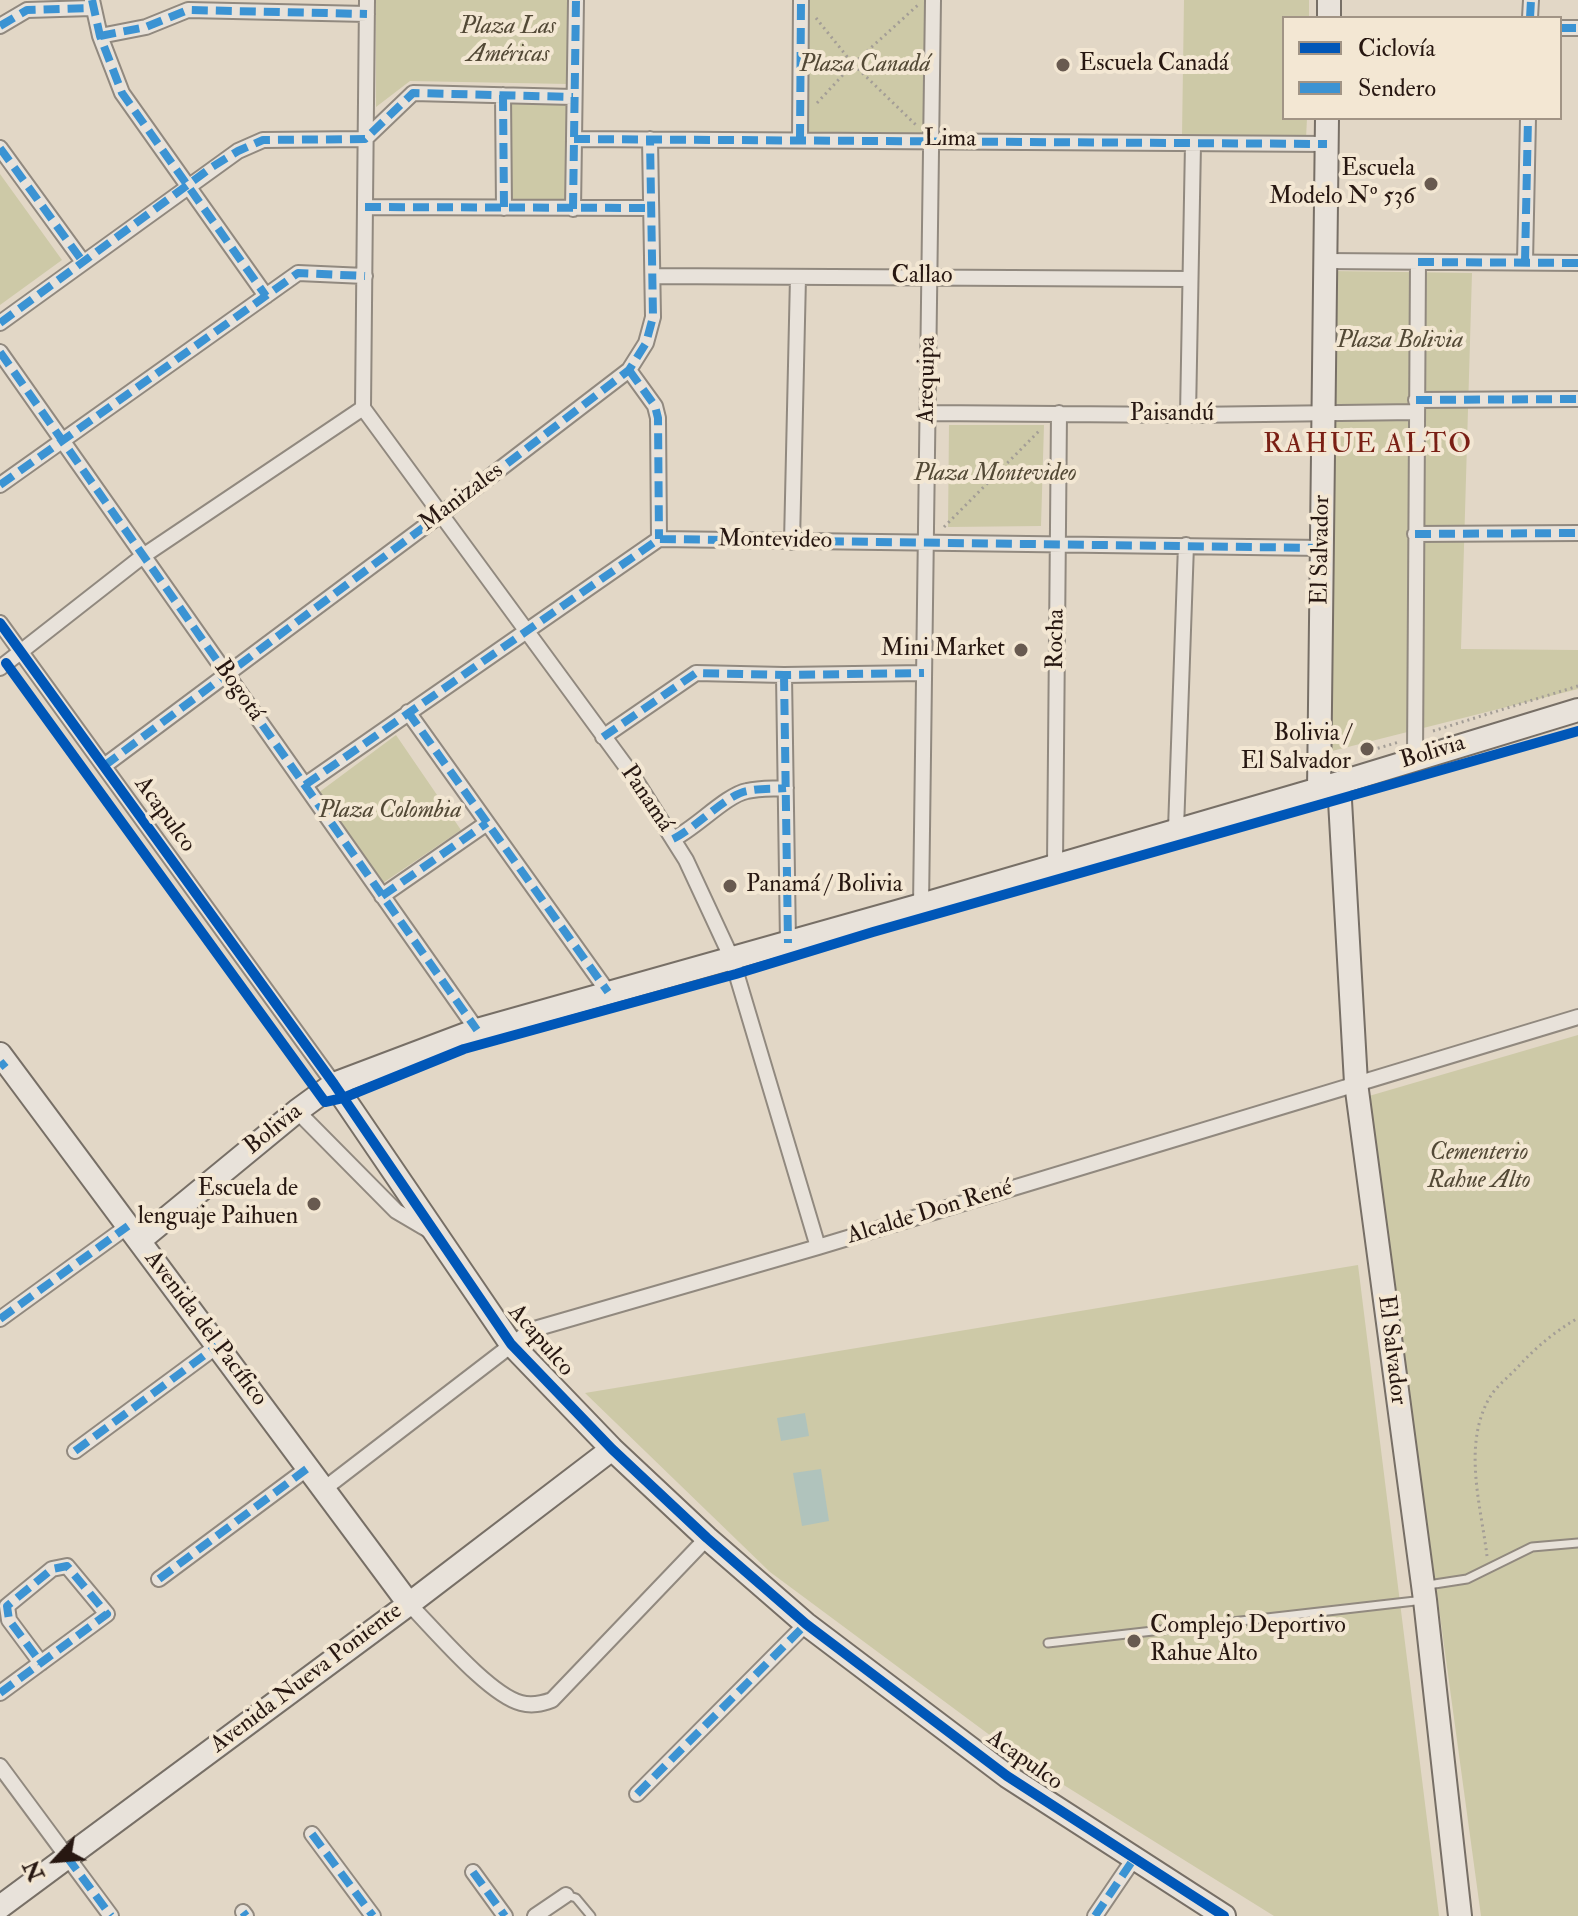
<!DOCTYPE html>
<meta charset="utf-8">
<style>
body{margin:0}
#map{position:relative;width:1578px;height:1916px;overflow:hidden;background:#e2d7c6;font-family:"IM FELL Double Pica",serif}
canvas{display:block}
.legend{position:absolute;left:1282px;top:16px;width:280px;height:104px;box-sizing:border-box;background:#f3e7d3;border:2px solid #a19485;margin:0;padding:10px 14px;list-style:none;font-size:24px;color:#271711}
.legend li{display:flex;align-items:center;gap:16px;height:40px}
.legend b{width:40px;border:2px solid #a19485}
.north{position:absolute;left:16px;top:1820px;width:80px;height:80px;-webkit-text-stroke:6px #f3e7d3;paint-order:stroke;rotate:244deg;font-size:22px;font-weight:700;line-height:32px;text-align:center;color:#271711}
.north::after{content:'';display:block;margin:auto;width:28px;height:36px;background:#271711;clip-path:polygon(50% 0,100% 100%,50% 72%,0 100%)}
</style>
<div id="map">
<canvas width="1578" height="1916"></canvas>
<ul class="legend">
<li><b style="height:10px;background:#0057b8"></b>Ciclovía</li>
<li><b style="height:10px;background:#3b93d3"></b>Sendero</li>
</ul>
<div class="north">N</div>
</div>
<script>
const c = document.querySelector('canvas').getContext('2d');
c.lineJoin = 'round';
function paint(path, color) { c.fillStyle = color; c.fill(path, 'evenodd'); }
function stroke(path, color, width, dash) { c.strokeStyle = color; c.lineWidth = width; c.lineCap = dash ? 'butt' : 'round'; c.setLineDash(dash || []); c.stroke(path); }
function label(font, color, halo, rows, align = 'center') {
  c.font = font + ' "IM FELL Double Pica",serif'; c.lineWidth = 8; c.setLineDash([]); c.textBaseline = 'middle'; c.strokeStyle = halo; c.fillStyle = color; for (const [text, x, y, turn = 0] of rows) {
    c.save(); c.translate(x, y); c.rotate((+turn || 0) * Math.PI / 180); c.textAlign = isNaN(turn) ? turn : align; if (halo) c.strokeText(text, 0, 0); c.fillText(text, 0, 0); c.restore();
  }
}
paint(new Path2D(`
 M376,0H569L568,84L410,81L376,107Z
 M807,0H924V133L806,132Z
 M1184,0H1309V18H1284V118H1307L1306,139L1182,136Z
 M507,102H569V203H509Z
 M0,174L62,260L0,305Z
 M1331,271L1472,273L1461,649L1578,650V689L1332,751Z
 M949,425H1044L1041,526L948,527Z
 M396,735L461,830L380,885L318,793Z
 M1578,1035V1916H1481L1369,1096Z
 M1358,1265L1439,1916H1274L1022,1759L770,1572L585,1393Z`), '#cdc9a7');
paint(new Path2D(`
 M805,1413L809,1436L781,1441L777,1418Z
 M821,1469L829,1521L802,1526L793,1473Z`), '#b0c3bc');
const lane = new Path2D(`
 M1428,1585L1467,1579L1532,1547L1578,1543
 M1048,1643L1424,1600
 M566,1895L576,1898L591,1916`);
const street = new Path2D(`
 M92,0L100,36L122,93L266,296
 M1530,18L1531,0
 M0,26L27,10L92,8
 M1560,28H1578
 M100,36L146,27L188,10L367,14
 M503,95L504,208
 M365,139L413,93L573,97
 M574,139L1327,144
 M800,140L801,0
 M0,148L83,262
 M365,207L651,208
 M573,209L576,0
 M1326,261L1578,263
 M1525,262L1528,118
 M653,276L1190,279
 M0,323L238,151L263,140L365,139
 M0,352L477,1030
 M629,370L655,406L658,418L659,539
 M1416,400L1578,399
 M363,408L633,776L686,860L732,959L818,1247
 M363,408L367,0
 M928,413L1188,415L1416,412
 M1188,415L1193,144
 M0,485L298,273L365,276
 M1415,534L1578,533
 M792,542L798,277
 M0,623L334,1084
 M0,668L143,556L363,408
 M784,675L788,943
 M408,712L608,992
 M603,737L696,673L784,675L924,673
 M1415,758L1418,262
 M104,766L440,515L629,370L646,343L653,317L650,139
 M305,785L659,539L1322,548
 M1176,829L1186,545
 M673,839C696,828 726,795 747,791C760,788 773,789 786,788
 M1055,864L1059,413
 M382,896L487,823
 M921,905L933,0
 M297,1111L396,1211L430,1231
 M0,1319L128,1226
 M75,1451L217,1346
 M324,1489L531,1330L818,1247L1578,1017
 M159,1579L308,1468
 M409,1604C434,1629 489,1695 521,1703C532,1706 541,1704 552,1700L707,1538
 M0,1693L107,1614L67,1566L52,1569L7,1606L9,1620L41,1663
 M0,1766L111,1916
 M637,1794L806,1624
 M312,1834L373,1916
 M473,1872L505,1916
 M243,1912L246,1916
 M535,1916L566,1895
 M1095,1916L1133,1860`);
const secondary = new Path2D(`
 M1329,18V0
 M1339,783L1356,1083L1425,1600L1460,1916
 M1319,789L1327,118
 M0,1054L409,1604
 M334,1084L511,1344L612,1449L707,1538L806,1624L1007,1776L1224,1916
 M139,1241L297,1111L334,1084L477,1030L921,905L1319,789L1578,710
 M0,1907L409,1604L612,1449`);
stroke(lane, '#91897f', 11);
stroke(street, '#91897f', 18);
stroke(secondary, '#776f66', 26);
stroke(new Path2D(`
 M816,18L853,64L917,126
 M817,103L853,64L918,5
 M944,527L1040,430
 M1433,731L1578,686
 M1372,750L1399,742
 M1487,1556C1481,1506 1462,1444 1490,1397C1496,1387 1508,1377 1516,1369C1535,1348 1554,1332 1578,1318`), '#a39d96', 3, [2, 4]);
stroke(lane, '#e8e2da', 7);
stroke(street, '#e8e2da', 14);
stroke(secondary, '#e8e2da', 22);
stroke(new Path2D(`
 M92,0L100,36L122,93L266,296
 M1530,18L1531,0
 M0,26L27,10L92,8
 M1560,28H1578
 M100,36L146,27L188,10L367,14
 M503,95L504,208
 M574,139L1327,144
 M800,140L801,0
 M0,148L83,262
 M365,207L651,208
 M573,209L576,0
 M1418,262L1578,263
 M1525,262L1528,118
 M0,323L212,167L238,151L263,140L365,139L413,93L573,97
 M0,352L477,1030
 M629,370L655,406L658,418L659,539
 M1416,400L1578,399
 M0,485L298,273L365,276
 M1415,534L1578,533
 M784,675L788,943
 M408,712L608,992
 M603,737L696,673L784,675L924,673
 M104,766L440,515L629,370L646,343L653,317L650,139
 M305,785L659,539L1322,548
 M673,839C696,828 726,795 747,791C760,788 773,789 786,788
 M382,896L487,823
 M0,1067L6,1062
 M0,1319L128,1226
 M75,1451L217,1346
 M159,1579L308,1468
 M0,1693L107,1614L67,1566L52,1569L7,1606L9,1620L41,1663
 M637,1794L806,1624
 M312,1834L373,1916
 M67,1857L111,1916
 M473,1872L505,1916
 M243,1912L246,1916
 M1095,1916L1133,1860`), '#3b93d3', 8, [16, 8]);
stroke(new Path2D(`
 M0,623L334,1084L511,1344L612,1449L707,1538L806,1624L1007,1776L1224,1916
 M6,663L325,1102L343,1098L464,1049L736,974L873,932L1578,731`), '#0057b8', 10);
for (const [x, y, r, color] of [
 [1063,65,8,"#685a50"],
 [1431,184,8,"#685a50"],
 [1021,650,8,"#685a50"],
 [1367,749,8,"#685a50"],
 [730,886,8,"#685a50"],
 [314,1204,8,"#685a50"],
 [1134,1641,8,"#685a50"]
]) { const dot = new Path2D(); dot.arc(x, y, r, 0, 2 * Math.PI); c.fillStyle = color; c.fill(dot); stroke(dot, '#f3e7d3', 3); }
label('italic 24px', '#534936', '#f3e7d3', [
 ["Plaza Las",508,28],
 ["Américas",508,56],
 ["Plaza Canadá",865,66],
 ["Plaza Bolivia",1400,342],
 ["Plaza Montevideo",995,475],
 ["Plaza Colombia",390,812],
 ["Cementerio",1479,1154],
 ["Rahue Alto",1479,1182]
]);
label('24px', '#271711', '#f3e7d3', [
 ["Escuela Canadá",1079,65,"left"],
 ["Escuela",1415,170],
 ["Modelo Nº 536",1415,198],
 ["Mini Market",1005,650],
 ["Bolivia /",1351,735],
 ["El Salvador",1351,763],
 ["Panamá / Bolivia",746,886,"left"],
 ["Escuela de",298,1190],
 ["lenguaje Paihuen",298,1218],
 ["Complejo Deportivo",1150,1627,"left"],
 ["Rahue Alto",1150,1655,"left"]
], 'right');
label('24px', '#271711', '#f3e7d3', [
 ["Lima",950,140,1],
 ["Callao",922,277],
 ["Arequipa",928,380,-89],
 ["Paisandú",1172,415],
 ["Manizales",462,498,-37],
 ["Montevideo",775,541,1],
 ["El Salvador",1322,550,-89],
 ["Rocha",1057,639,-89],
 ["Bogotá",238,691,55],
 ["Bolivia",1433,753,-17],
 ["Panamá",646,799,56],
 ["Acapulco",164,815,54],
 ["Bolivia",274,1130,-39],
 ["Alcalde Don René",930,1213,-17],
 ["Avenida del Pacífico",205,1329,53],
 ["Acapulco",540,1341,49],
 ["El Salvador",1391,1350,83],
 ["Avenida Nueva Poniente",307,1679,-37],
 ["Acapulco",1024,1761,35]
]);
c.letterSpacing = '2px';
label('28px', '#7a1f14', '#f3e7d3', [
 ["RAHUE ALTO",1368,446]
]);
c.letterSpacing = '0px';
</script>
